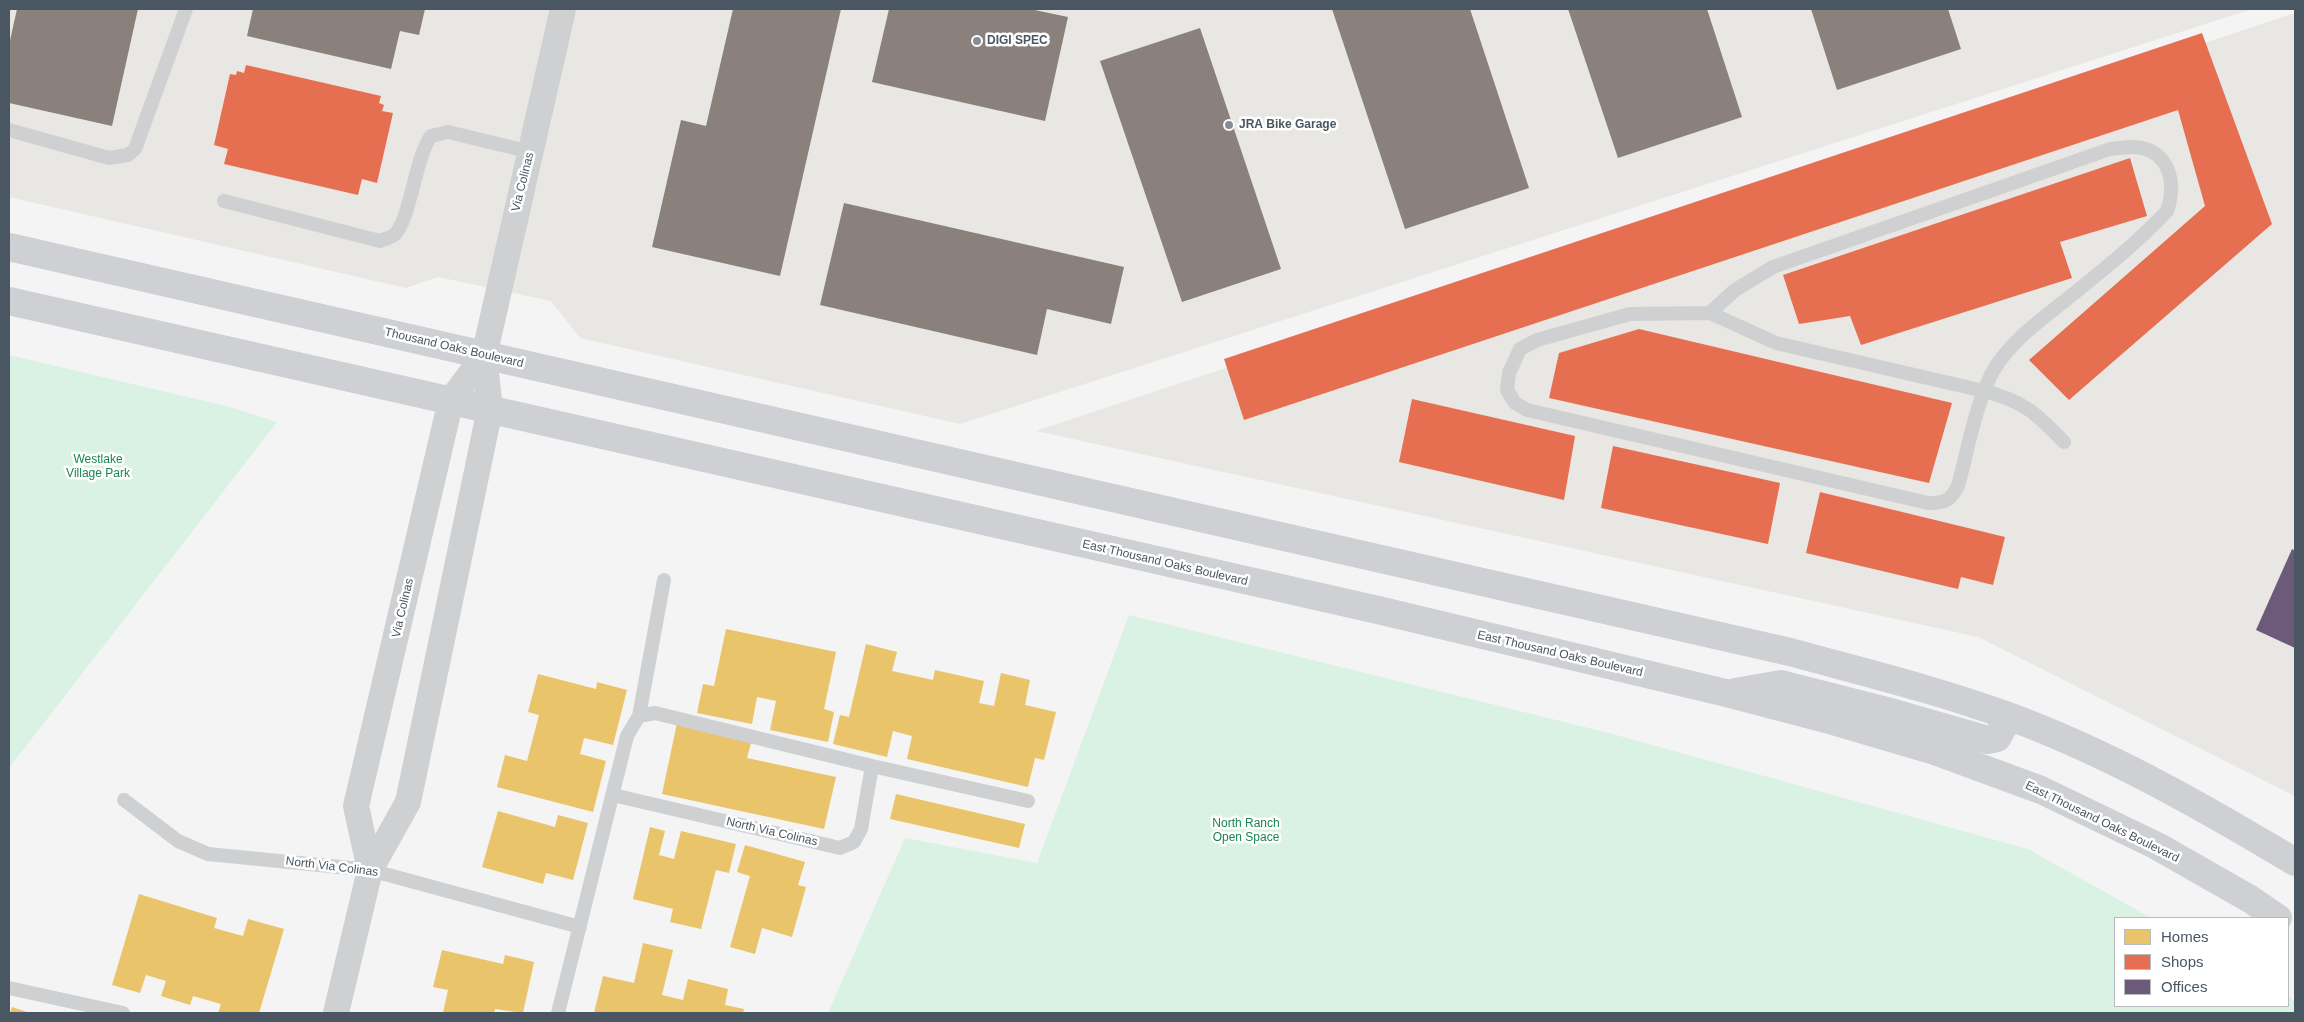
<!DOCTYPE html>
<style>
body{margin:0}
#map{position:relative;width:2304px;height:1022px;overflow:hidden;background:#f4f4f4;font-family:Arial,sans-serif}
canvas{display:block}
.frame{position:absolute;inset:0;border:10px solid #4a5661;pointer-events:none}
.legend{position:absolute;left:2114px;top:917px;width:175px;height:90px;box-sizing:border-box;background:#fff;border:1px solid #b7bbc0;margin:0;padding:6px 9px;list-style:none;font-size:15px;color:#4a5661}
.legend li{display:flex;align-items:center;gap:10px;height:25px}
.legend b{width:25px;border:1px solid #b7bbc0}
</style>
<div id="map">
<canvas width="2304" height="1022"></canvas>
<div class="frame"></div>
<ul class="legend">
<li><b style="height:14px;background:#e9c46a"></b>Homes</li>
<li><b style="height:14px;background:#e76f51"></b>Shops</li>
<li><b style="height:14px;background:#6d597a"></b>Offices</li>
</ul>
</div>
<script>
const c = document.querySelector('canvas').getContext('2d');
c.lineJoin = 'round';
function paint(path, color) { c.fillStyle = color; c.fill(path, 'evenodd'); }
function stroke(path, color, width, dash) { c.strokeStyle = color; c.lineWidth = width; c.lineCap = dash ? 'butt' : 'round'; c.setLineDash(dash || []); c.stroke(path); }
function label(font, color, halo, rows, align = 'center') {
  c.font = font + ' Arial,sans-serif'; c.lineWidth = 5; c.setLineDash([]); c.textBaseline = 'middle'; c.strokeStyle = halo; c.fillStyle = color; for (const [text, x, y, turn = 0] of rows) {
    c.save(); c.translate(x, y); c.rotate((+turn || 0) * Math.PI / 180); c.textAlign = isNaN(turn) ? turn : align; if (halo) c.strokeText(text, 0, 0); c.fillText(text, 0, 0); c.restore();
  }
}
paint(new Path2D(`
 M9,9H2252L960,424L580,338L551,301L438,277L406,288L9,197Z
 M2295,13V796L1978,637L1036,431Z`), '#e8e7e3');
paint(new Path2D(`
 M9,355L230,407L277,422L9,768Z
 M1129,615L1609,733L2028,849L2151,918H2115V1006H2288V996L2295,1001V1013H828L905,838L1037,863Z`), '#d9f2e3');
paint(new Path2D(`
 M726,629L836,652L824,709L834,712L828,742L770,730L776,701L757,697L752,724L697,713L703,684L714,686Z
 M866,644L897,652L892,671L933,680L935,670L984,681L979,703L994,706L1001,673L1030,680L1025,705L1056,712L1044,760L1035,758L1028,787L907,759L912,736L893,731L887,757L833,744L840,715L849,717Z
 M538,674L596,689L597,682L627,690L613,745L584,738L580,754L606,761L593,812L497,787L505,755L527,761L539,715L528,712Z
 M677,723L752,739L747,758L836,777L824,829L662,794Z
 M896,794L1025,824L1019,848L890,819Z
 M498,811L555,827L558,815L588,823L573,880L546,873L543,884L482,867Z
 M650,827L665,831L659,855L674,859L681,831L736,844L729,873L716,870L701,929L670,922L673,909L633,899Z
 M745,845L805,862L798,885L806,887L792,937L762,928L755,954L730,947L750,876L737,872Z
 M139,894L217,918L214,928L243,936L248,919L284,929L259,1013H218L221,1004L193,996L190,1005L161,996L166,981L146,975L140,993L112,985Z
 M643,943L673,950L662,995L683,1000L688,979L728,989L725,1005L744,1009L743,1013H594L603,976L634,983Z
 M442,950L503,964L505,955L534,962L523,1013L495,1009L494,1013H443L448,990L433,987Z
 M12,1007L30,1013H10Z`), '#e9c46a');
paint(new Path2D(`
 M2202,33L2272,224L2069,400L2029,360L2205,206L2178,110L1244,420L1224,359Z
 M246,65L381,96L379,103L384,105L382,111L393,113L377,183L362,179L358,195L224,164L228,149L214,145L230,74L236,75L237,71L244,73Z
 M2130,158L2147,216L2060,242L2072,278L1861,345L1850,316L1799,324L1783,275Z
 M1639,329L1952,403L1929,483L1549,398L1559,353Z
 M1412,399L1575,436L1564,500L1399,462Z
 M1613,446L1780,483L1768,544L1601,508Z
 M1820,492L2005,537L1993,585L1961,577L1958,589L1806,553Z`), '#e76f51');
paint(new Path2D(`
 M2292,549L2295,551V648L2256,630Z`), '#6d597a');
paint(new Path2D(`
 M17,9H138L112,126L9,103V45Z
 M253,9H425L419,35L400,31L391,69L247,36Z
 M733,9H841L780,276L652,247L681,120L706,126Z
 M889,9H1030L1068,17L1045,121L872,82Z
 M1332,9H1470L1529,188L1405,229Z
 M1568,9H1707L1742,117L1618,158Z
 M1811,9H1948L1961,49L1837,90Z
 M1200,28L1281,269L1182,302L1100,61Z
 M844,203L1124,267L1111,324L1047,309L1037,355L820,305Z`), '#8a817c');
stroke(new Path2D(`
 M9,130L109,158L128,155L135,149L186,9
 M224,201L380,241C384,239 390,238 394,235C410,222 415,158 431,136L448,132L531,152
 M1710,313L1735,290L1773,267L2110,149C2118,148 2126,147 2134,147C2169,149 2177,182 2167,211C2137,243 2102,271 2067,299C2040,321 2009,342 1992,373C1975,407 1968,449 1958,486C1950,501 1945,503 1928,503L1527,410L1515,403L1507,390L1509,373L1520,349L1537,340L1630,314L1710,313L1776,343L1984,391C2024,401 2037,414 2064,442
 M639,716L664,580
 M613,795L840,848L854,842L861,829L872,766
 M124,800L178,841L208,854L370,870L580,927
 M9,988L123,1013
 M558,1013L627,736L639,716L655,713L872,766L1028,801`), '#ced0d2', 14);
stroke(new Path2D(`
 M370,870L356,806L451,400L484,356
 M336,1013L370,870L408,802L490,409L484,356L563,9`), '#ced0d2', 26);
stroke(new Path2D(`
 M9,247L1790,652C1863,672 1937,690 2008,716C2109,753 2203,807 2295,862
 M9,301L1378,610L1726,693L1833,721L1935,751L2041,790L2157,846L2250,899L2278,918
 M1735,692L1781,684L1887,711L1988,740L1997,738L2009,717`), '#ced0d4', 28);
for (const [x, y, r, color] of [
 [977,41,5,"#868d94"],
 [1229,125,5,"#868d94"]
]) { const dot = new Path2D(); dot.arc(x, y, r, 0, 2 * Math.PI); c.fillStyle = color; c.fill(dot); stroke(dot, '#fff', 2); }
label('bold 12px', '#4a5661', '#fff', [
 ["DIGI SPEC",987,41],
 ["JRA Bike Garage",1239,125]
], 'left');
label('12px', '#4a5661', '#fff', [
 ["Via Colinas",523,182,-76],
 ["Thousand Oaks Boulevard",454,348,13],
 ["East Thousand Oaks Boulevard",1165,563,13],
 ["Via Colinas",403,608,-77],
 ["East Thousand Oaks Boulevard",1560,654,13],
 ["East Thousand Oaks Boulevard",2102,822,26],
 ["North Via Colinas",772,832,13],
 ["North Via Colinas",332,867,7]
]);
label('12px', '#17864f', '#fff', [
 ["Westlake",98,460],
 ["Village Park",98,474],
 ["North Ranch",1246,824],
 ["Open Space",1246,838]
]);
</script>
